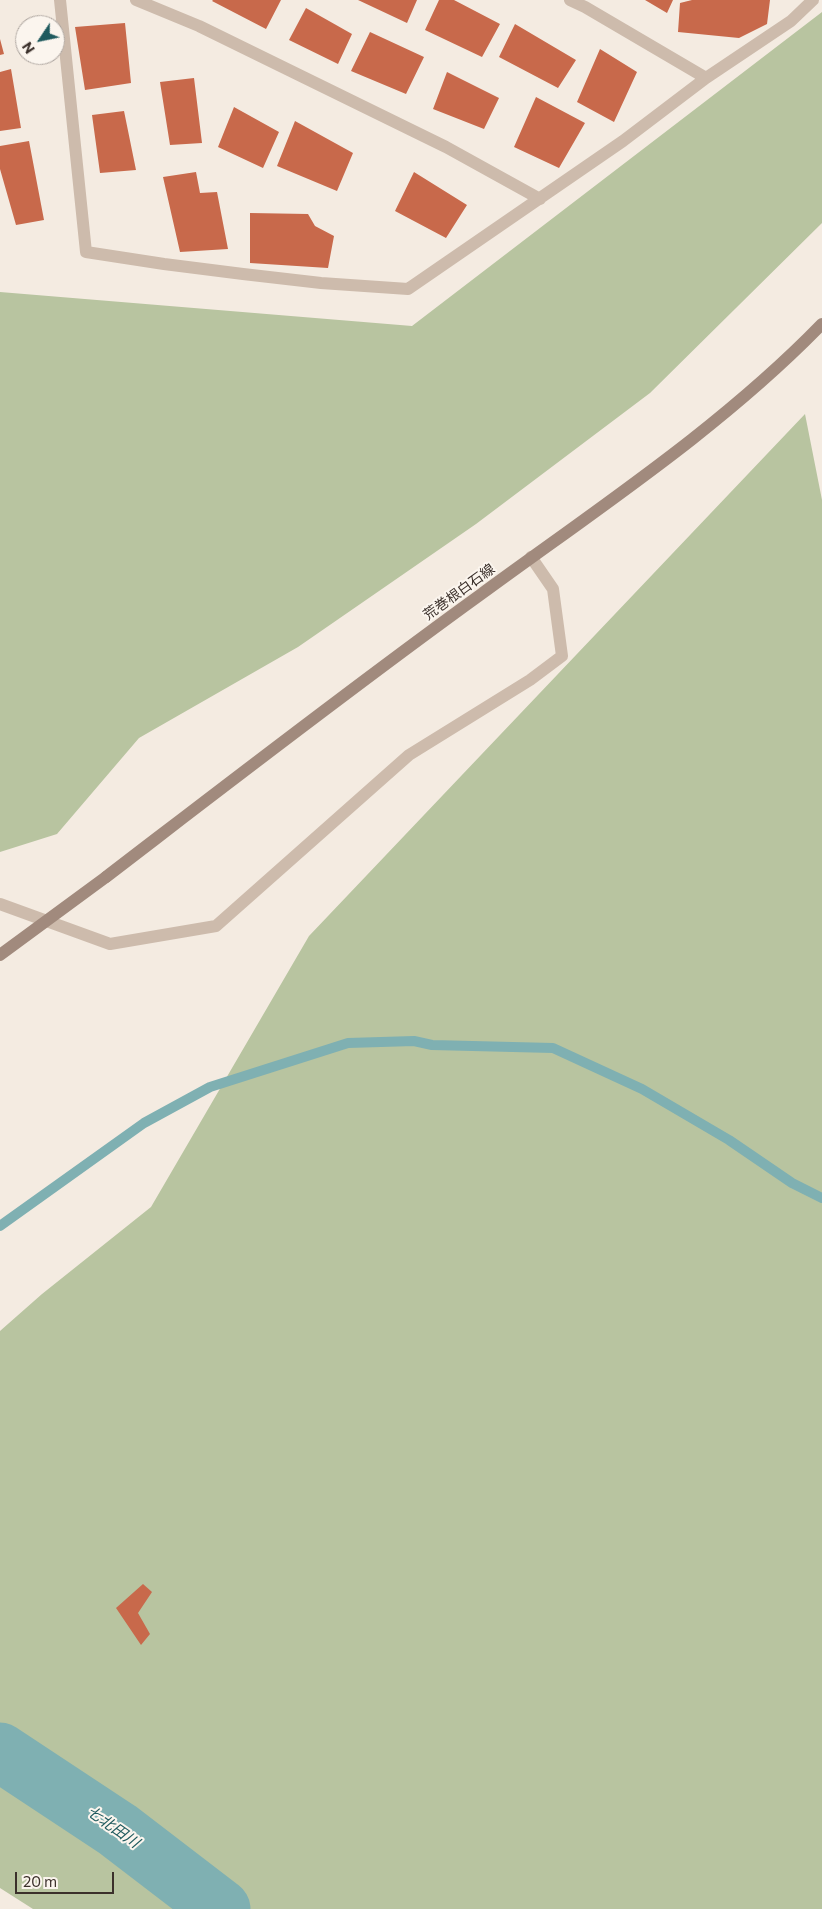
<!DOCTYPE html>
<meta charset="utf-8">
<style>
body{margin:0}
#map{position:relative;width:822px;height:1909px;overflow:hidden;background:#f4ebe1;font-family:Commissioner,sans-serif}
canvas{display:block}
.north{position:absolute;left:15px;top:15px;width:50px;height:50px;box-sizing:border-box;background:#fbf5ee;border:1px solid #aea6a0;border-radius:50%;rotate:236deg;font-size:14px;font-weight:700;line-height:20px;text-align:center;color:#3b302b}
.north::after{content:'';display:block;margin:auto;width:18px;height:22px;background:#1f5a5e;clip-path:polygon(50% 0,100% 100%,50% 72%,0 100%)}
.scale{position:absolute;left:15px;top:1872px;width:99px;height:22px;box-sizing:border-box;border:2px solid #3b302b;border-top:0;padding-left:6px;font-size:15px;line-height:18px;white-space:nowrap;color:#3b302b;-webkit-text-stroke:4px #fbf5ee;paint-order:stroke}
</style>
<div id="map">
<canvas width="822" height="1909"></canvas>
<div class="north">N</div>
<div class="scale">20 m</div>
</div>
<script>
const c = document.querySelector('canvas').getContext('2d');
c.lineJoin = 'round';
function paint(path, color) { c.fillStyle = color; c.fill(path, 'evenodd'); }
function stroke(path, color, width, dash) { c.strokeStyle = color; c.lineWidth = width; c.lineCap = dash ? 'butt' : 'round'; c.setLineDash(dash || []); c.stroke(path); }
function label(font, color, halo, rows, align = 'center') {
  c.font = font + ' Commissioner,"Noto Sans JP",sans-serif'; c.lineWidth = 4; c.setLineDash([]); c.textBaseline = 'middle'; c.strokeStyle = halo; c.fillStyle = color; for (const [text, x, y, turn = 0] of rows) {
    c.save(); c.translate(x, y); c.rotate((+turn || 0) * Math.PI / 180); c.textAlign = isNaN(turn) ? turn : align; if (halo) c.strokeText(text, 0, 0); c.fillText(text, 0, 0); c.restore();
  }
}
paint(new Path2D(`
 M822,12V223L650,393L476,524L298,647L139,738L57,834L0,852V292L412,326Z
 M805,414L822,500V1909H33L0,1888V1331L42,1294L151,1207L309,936Z`), '#b8c4a0');
stroke(new Path2D(`
 M0,1226L144,1123L210,1087L348,1043L414,1041L432,1045L553,1048L642,1089L729,1140L792,1183L822,1198`), '#7fb0b2', 10);
stroke(new Path2D(`
 M0,1752L118,1830L221,1909`), '#7fb0b2', 59);
paint(new Path2D(`
 M213,0H281L266,29L212,1Z
 M358,0H417L407,23Z
 M439,0H454L500,24L482,57L425,30Z
 M645,0H673L667,13Z
 M692,0H770L767,24L739,38L678,32L680,3Z
 M306,8L352,34L338,64L289,40Z
 M125,23L131,83L85,90L75,27Z
 M515,24L576,60L558,88L499,57Z
 M370,32L424,57L406,94L351,71Z
 M0,39L4,54L0,55Z
 M600,49L637,72L614,122L577,102Z
 M11,69L21,128L0,131V72Z
 M447,72L499,98L484,129L433,109Z
 M194,78L202,143L170,145L160,82Z
 M536,97L585,123L559,168L514,147Z
 M234,107L279,132L263,168L218,147Z
 M124,111L136,170L100,173L92,115Z
 M295,121L353,153L337,191L277,166Z
 M29,141L44,220L16,225L0,169V146Z
 M196,172L200,193L217,192L228,249L180,252L163,177Z
 M414,172L467,205L446,238L395,211Z
 M250,213L308,214L315,226L334,236L328,268L250,263Z
 M143,1584L152,1592L138,1613L150,1634L141,1645L116,1608Z`), '#c8694b');
stroke(new Path2D(`
 M60,0L86,252L164,264L243,274L321,283L408,289L623,141L706,78L791,21L813,0
 M136,0L199,26L446,147L540,199
 M570,0L585,7L706,78
 M0,904L110,944L216,926L409,755L530,680L562,656L553,589L531,557`), '#cdbbac', 12);
stroke(new Path2D(`
 M106,877C230,782 354,686 480,595C597,509 721,428 822,324`), '#a18a7d', 12);
stroke(new Path2D(`
 M0,955L106,877`), '#a18a7d', 12);
label('14px', '#3b302b', '#fbf5ee', [
 ["荒巻根白石線",459,592,-36]
]);
label('italic 15px', '#1f5a5e', '#fbf5ee', [
 ["七北田川",113,1827,35]
]);
</script>
